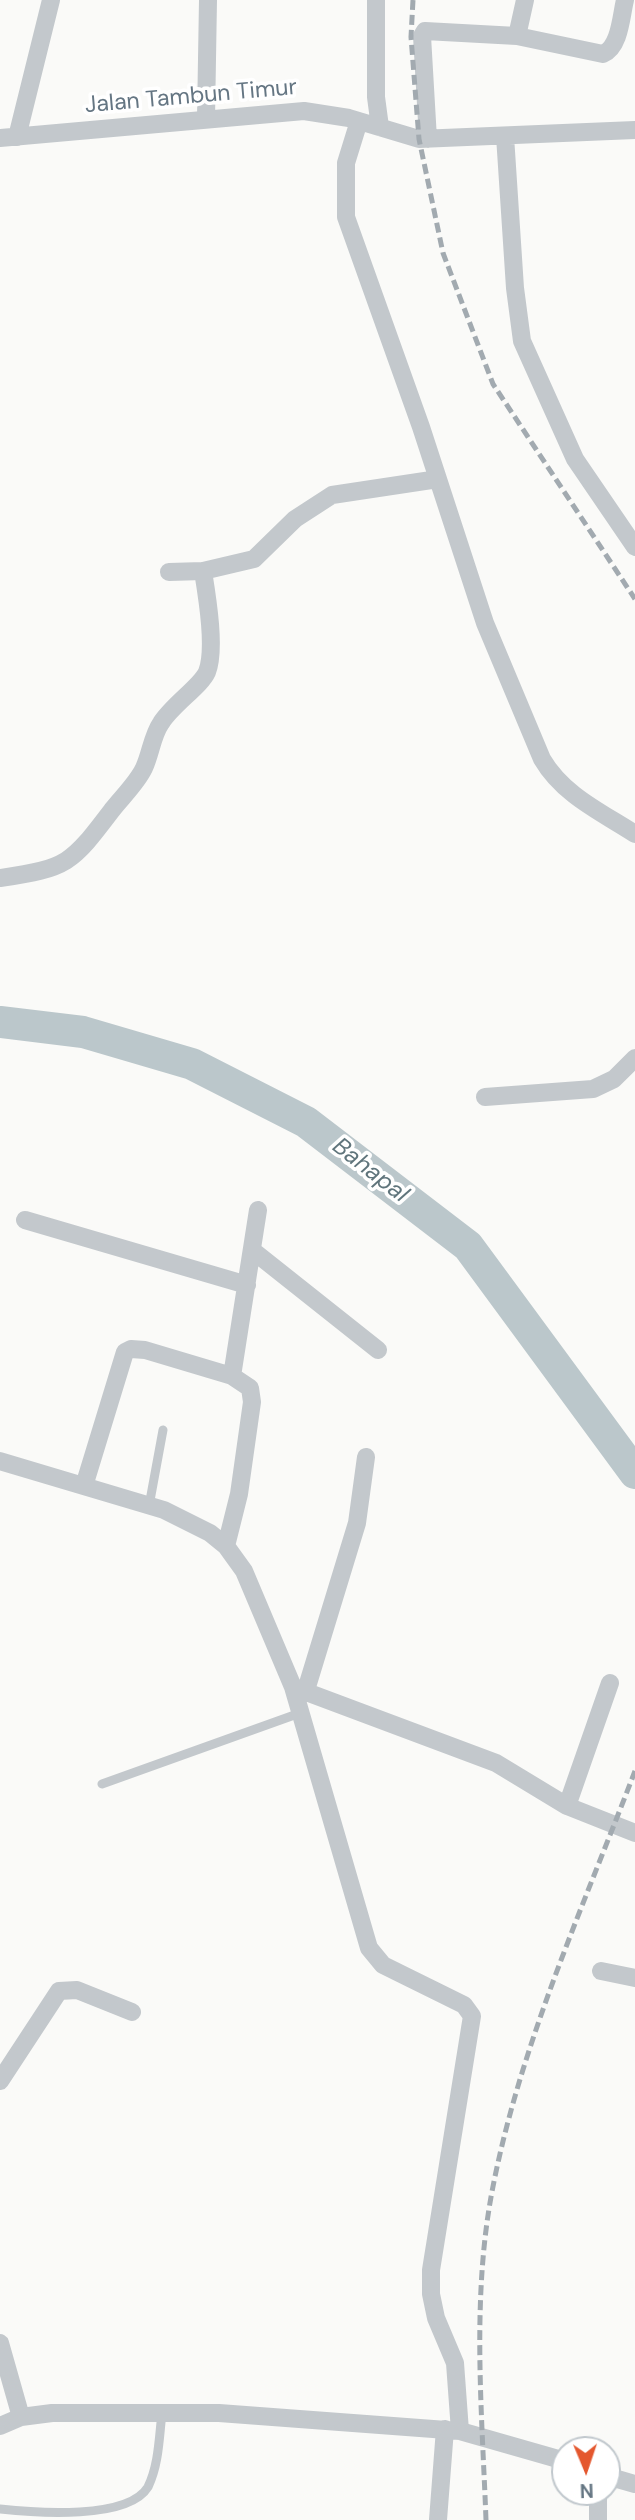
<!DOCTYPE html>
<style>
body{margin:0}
#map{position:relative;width:635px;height:2520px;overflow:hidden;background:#fafaf8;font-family:"DM Sans",sans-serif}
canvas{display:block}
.north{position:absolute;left:551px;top:2436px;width:70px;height:70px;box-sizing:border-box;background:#fff;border:2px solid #c1c8cd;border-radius:50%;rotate:178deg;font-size:19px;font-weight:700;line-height:28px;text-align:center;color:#657683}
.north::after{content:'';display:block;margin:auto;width:24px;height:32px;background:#e4572e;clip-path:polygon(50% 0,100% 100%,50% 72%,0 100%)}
</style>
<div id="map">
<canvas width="635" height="2520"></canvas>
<div class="north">N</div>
</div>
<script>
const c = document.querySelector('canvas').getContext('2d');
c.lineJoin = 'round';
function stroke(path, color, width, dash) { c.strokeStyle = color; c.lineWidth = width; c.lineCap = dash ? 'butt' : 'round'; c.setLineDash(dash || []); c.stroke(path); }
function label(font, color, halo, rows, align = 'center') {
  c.font = font + ' "DM Sans",sans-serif'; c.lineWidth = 7; c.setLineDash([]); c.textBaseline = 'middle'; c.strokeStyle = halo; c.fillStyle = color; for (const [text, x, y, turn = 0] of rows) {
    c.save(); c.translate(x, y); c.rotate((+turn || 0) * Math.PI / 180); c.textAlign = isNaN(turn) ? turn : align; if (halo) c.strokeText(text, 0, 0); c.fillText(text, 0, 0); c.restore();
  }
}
stroke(new Path2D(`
 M0,1022L83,1032L192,1064L306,1122L468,1246L635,1473`), '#bbc7cb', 32);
stroke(new Path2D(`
 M149,1506L163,1430
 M102,1784L300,1713
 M0,2509C36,2513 128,2520 148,2487C159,2464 159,2438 162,2413`), '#c3c8cc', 9);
stroke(new Path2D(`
 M376,0V97L380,127
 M517,36L525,0
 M206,118L208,0
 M359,121L346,163V217L421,427L485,623L542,759C563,795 601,812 635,834
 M505,136L515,288L522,341L575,459L635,547
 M17,137L51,0
 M0,138L304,111L349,118L419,139L635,130
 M428,139L422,36L425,31L517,36L603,54C620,47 621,16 625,0
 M169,572L203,571L254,559L295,519L332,495L438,479
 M0,878C68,868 71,864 112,810C122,797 137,783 144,768C151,753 152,736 161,723C172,705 201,686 207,672C216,649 207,596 203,571
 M485,1097L593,1089L614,1079L635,1058
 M25,1220L247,1285
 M252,1250L378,1350
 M0,1461L164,1510L210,1533L226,1546L244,1571L293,1687L369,1948L383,1965L464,2005L472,2016L431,2270V2294L436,2318L455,2363L460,2431
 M84,1486L125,1352L131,1349L145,1350L232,1376L258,1210
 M226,1546L239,1494L252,1402L250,1388L232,1376
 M293,1687L496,1763L567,1806L635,1833
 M306,1690L357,1523L366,1457
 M567,1806L610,1683
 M601,1971L635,1978
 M0,2081L59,1991L77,1990L132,2012
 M0,2343L21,2417
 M0,2426L21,2417L52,2413H219L460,2431L565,2461
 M607,2476L635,2484
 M438,2520L445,2429
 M598,2520V2492`), '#c3c8cc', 18);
stroke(new Path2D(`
 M413,0L411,37L419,139L443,253L493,384L635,599
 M486,2520C482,2413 472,2303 491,2197C518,2050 582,1910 635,1771`), '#a2aab0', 5, [10, 5]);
label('23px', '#657683', '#fff', [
 ["Jalan Tambun Timur",191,97,-5]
]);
label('italic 24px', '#60757c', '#fff', [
 ["Bahapal",370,1171,38]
]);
</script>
